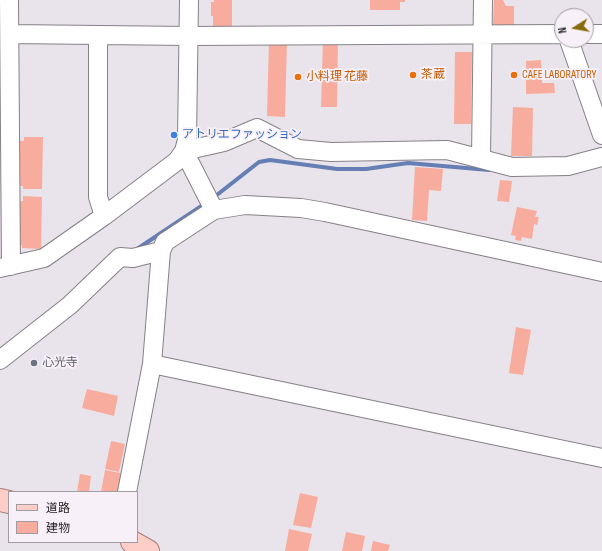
<!DOCTYPE html>
<meta charset="utf-8">
<style>
body{margin:0}
#map{position:relative;width:602px;height:551px;overflow:hidden;background:#e9e3eb;font-family:"Sofia Sans Condensed","Noto Sans JP",sans-serif}
canvas{display:block}
.legend{position:absolute;left:8px;top:491px;width:130px;height:52px;box-sizing:border-box;background:#f7f0f8;border:1px solid #a19ca2;margin:0;padding:5px 7px;list-style:none;font-size:12px;color:#201e21}
.legend li{display:flex;align-items:center;gap:8px;height:20px}
.legend b{width:20px;border:1px solid #a19ca2}
.north{position:absolute;left:554px;top:8px;width:40px;height:40px;box-sizing:border-box;background:#f7f0f8;border:1px solid #a19ca2;border-radius:50%;rotate:259deg;font-size:11px;font-weight:700;line-height:16px;text-align:center;color:#201e21}
.north::after{content:'';display:block;margin:auto;width:14px;height:18px;background:#876c0a;clip-path:polygon(50% 0,100% 100%,50% 72%,0 100%)}
</style>
<div id="map">
<canvas width="602" height="551"></canvas>
<ul class="legend">
<li><b style="height:5px;background:#fdcec8"></b>道路</li>
<li><b style="height:11px;background:#f8ac9d"></b>建物</li>
</ul>
<div class="north">N</div>
</div>
<script>
const c = document.querySelector('canvas').getContext('2d');
c.lineJoin = 'round';
function paint(path, color) { c.fillStyle = color; c.fill(path, 'evenodd'); }
function stroke(path, color, width, dash) { c.strokeStyle = color; c.lineWidth = width; c.lineCap = dash ? 'butt' : 'round'; c.setLineDash(dash || []); c.stroke(path); }
function label(font, color, halo, rows, align = 'center') {
  c.font = font + ' "Sofia Sans Condensed","Noto Sans JP",sans-serif'; c.lineWidth = 3.5; c.setLineDash([]); c.textBaseline = 'middle'; c.strokeStyle = halo; c.fillStyle = color; for (const [text, x, y, turn = 0] of rows) {
    c.save(); c.translate(x, y); c.rotate((+turn || 0) * Math.PI / 180); c.textAlign = isNaN(turn) ? turn : align; if (halo) c.strokeText(text, 0, 0); c.fillText(text, 0, 0); c.restore();
  }
}
paint(new Path2D(`
 M1,110L6,117V252L0,259Z`), '#e4d8e7');
stroke(new Path2D(`
 M213,198L259,162L270,160L337,169H366L408,163L489,170
 M137,249L206,203`), '#657eb3', 4);
paint(new Path2D(`
 M214,0H232V28H213V16H211V2H214Z
 M370,0H405V2H400V10H370Z
 M494,0H503L506,6H514V26H493Z
 M269,40H287L285,117L267,116Z
 M323,40H338L337,107H321Z
 M455,52H472L471,124H454Z
 M541,60L542,83H554L555,93L526,94V61Z
 M513,107L533,108L532,156H511Z
 M24,137H43L42,189H23V186H17L18,141H24Z
 M415,167L443,169L441,191L429,190L427,221L412,220Z
 M500,180L512,181L509,202L497,201Z
 M23,196L42,197L41,249L22,248V245H16L17,201H23Z
 M517,207L537,211L535,217H539L537,225L534,224L532,239L522,237L521,241L515,240L516,236L511,235Z
 M516,327L531,330L523,375L509,373Z
 M87,389L118,396L114,416L82,408Z
 M111,441L125,444L119,472L105,469Z
 M105,470L125,474L122,492H101Z
 M80,474L91,476L89,492H77Z
 M300,493L318,497L311,528L293,525Z
 M289,529L312,534L308,551H285Z
 M346,532L365,536L362,551H342Z
 M373,541L390,545L388,551H371Z`), '#f8ac9d');
const minor = new Path2D(`
 M9,0L11,266
 M10,34L189,36L562,34
 M586,34H602
 M98,35V197L104,216
 M569,40L602,135
 M481,158L483,0
 M214,210L184,151L224,142L257,128L298,149L331,152L447,150L512,167L568,166L602,157
 M0,268L44,258L104,216L177,161L184,151L187,140L189,0
 M0,360L70,305L120,257L133,258L161,251
 M152,364L602,458
 M127,492L152,364L161,251L165,242L214,210L245,205L301,208L325,212L602,272`);
const major = new Path2D(`
 M0,500L9,502
 M132,542L148,551`);
stroke(minor, '#868087', 20);
stroke(major, '#af7b76', 24);
stroke(minor, '#fff', 18);
stroke(major, '#fdcec8', 22);
for (const [x, y, r, color] of [
 [413,75,4,"#e8710a"],
 [514,75,4,"#e8710a"],
 [298,77,4,"#e8710a"],
 [174,135,4,"#3f7fe0"],
 [34,363,4,"#6b7280"]
]) { const dot = new Path2D(); dot.arc(x, y, r, 0, 2 * Math.PI); c.fillStyle = color; c.fill(dot); stroke(dot, '#f7f0f8', 1.5); }
label('12px', '#c56008', '#f7f0f8', [
 ["茶蔵",421,75],
 ["CAFE LABORATORY",522,75],
 ["小料理 花藤",306,77]
], 'left');
label('12px', '#366cbe', '#f7f0f8', [
 ["アトリエファッション",182,135]
], 'left');
label('12px', '#5b616d', '#f7f0f8', [
 ["心光寺",42,363]
], 'left');
</script>
